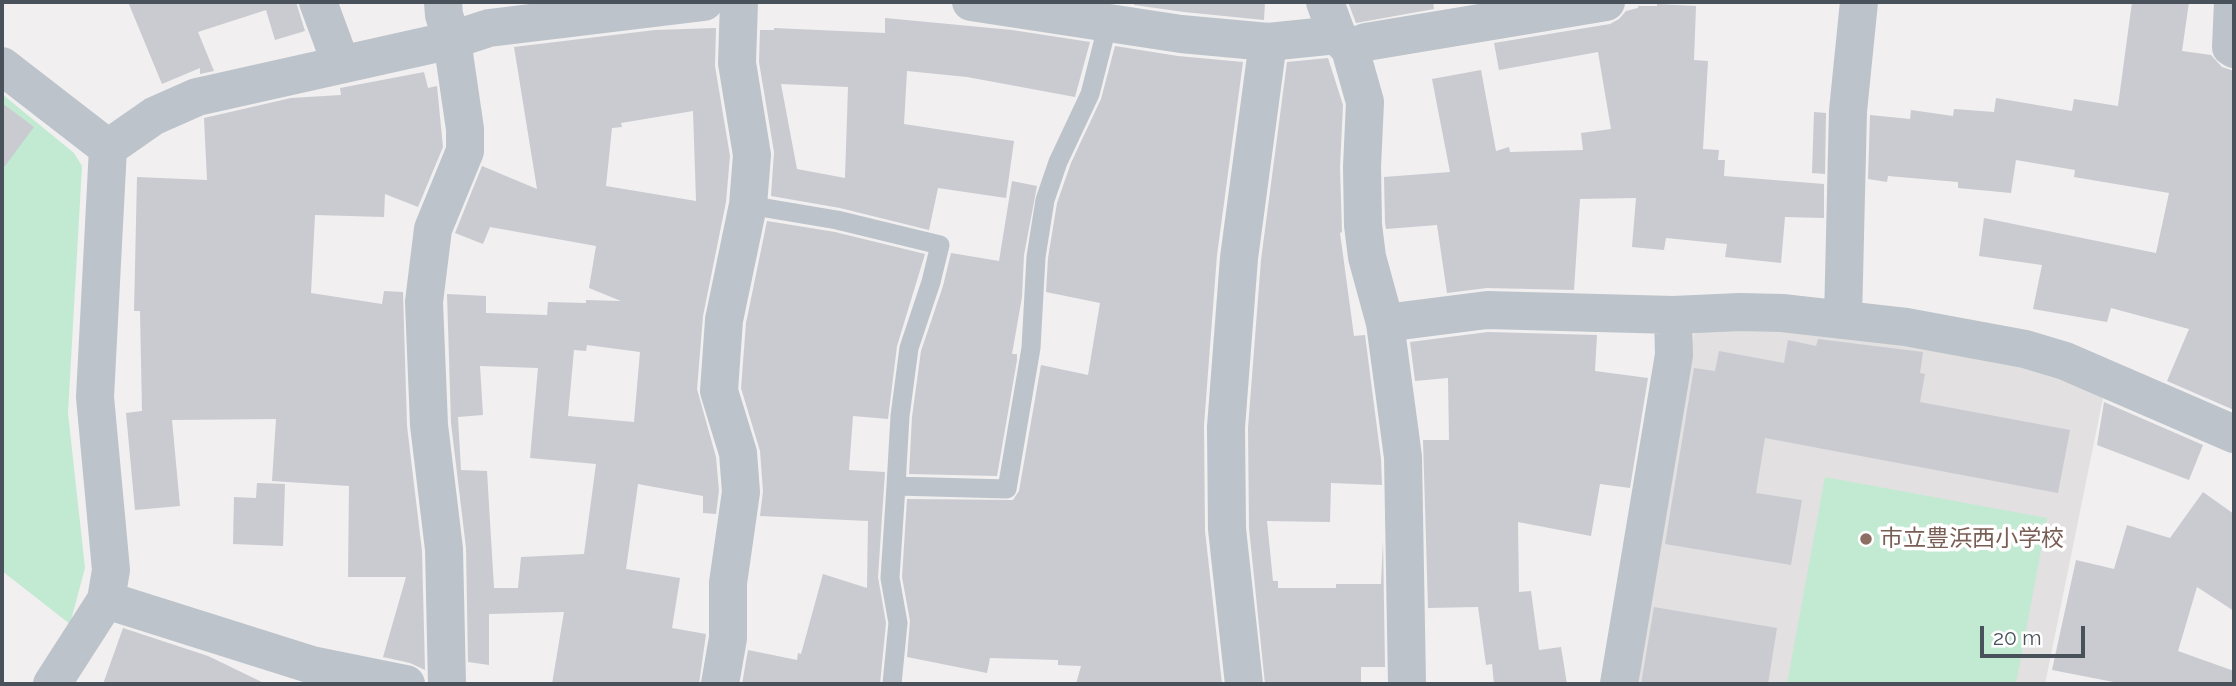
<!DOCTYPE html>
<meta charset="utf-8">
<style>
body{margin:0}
#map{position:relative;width:2236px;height:686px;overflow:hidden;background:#f1efef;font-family:Raleway,sans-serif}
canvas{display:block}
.frame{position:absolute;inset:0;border:4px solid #49525a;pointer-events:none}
.scale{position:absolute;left:1980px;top:626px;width:105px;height:32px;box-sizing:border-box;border:4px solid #49525a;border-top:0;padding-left:9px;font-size:21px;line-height:24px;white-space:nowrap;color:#49525a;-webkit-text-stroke:5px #fff;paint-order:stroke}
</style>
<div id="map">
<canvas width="2236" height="686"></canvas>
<div class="frame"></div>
<div class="scale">20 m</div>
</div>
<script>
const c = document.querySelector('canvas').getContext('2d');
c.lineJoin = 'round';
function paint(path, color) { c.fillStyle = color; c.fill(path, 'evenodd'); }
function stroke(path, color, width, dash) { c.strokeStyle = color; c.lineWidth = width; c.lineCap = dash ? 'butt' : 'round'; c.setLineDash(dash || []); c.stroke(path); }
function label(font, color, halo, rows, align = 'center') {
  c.font = font + ' Raleway,"Noto Sans JP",sans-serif'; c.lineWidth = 7; c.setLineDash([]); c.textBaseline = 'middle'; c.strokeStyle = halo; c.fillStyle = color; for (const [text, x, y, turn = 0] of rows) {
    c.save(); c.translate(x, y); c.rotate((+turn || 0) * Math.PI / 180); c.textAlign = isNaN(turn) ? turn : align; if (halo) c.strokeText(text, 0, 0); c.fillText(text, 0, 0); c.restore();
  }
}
paint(new Path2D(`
 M1833,326L1993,357L2104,393L2045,684H1631L1695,328Z`), '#e2e0e0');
paint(new Path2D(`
 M2,94L74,153L82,166L68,413L85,568L70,624L2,571Z
 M1825,477L2047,518L2016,684H1787Z`), '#c2ead2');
paint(new Path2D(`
 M128,2H296L305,31L275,40L266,10L198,32L214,71L200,74V68L162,84Z
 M1135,2H1265L1264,20L1184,12L1134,5Z
 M1348,2H1433L1434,9L1356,23Z
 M2132,2H2189L2182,51L2211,55L2222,67L2234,71V410L2167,381L2189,329L2111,308L2107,322L2033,309L2042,265L1979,256L1984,218L2156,253L2169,193L2074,177L2075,170L2016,160L2011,193L1958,188V182L1888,176L1887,182L1868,179L1870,115L1910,119L1911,110L1953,116L1954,109L1994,112L1996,98L2072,111L2074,99L2118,106Z
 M1657,4L1696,6L1694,60L1708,61L1703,149L1719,150L1718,160H1725L1724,176L1824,184V218L1785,217L1781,263L1725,257L1727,244L1666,238L1664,250L1632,247L1636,198L1580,199L1574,290L1487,288L1447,293L1437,225L1386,229L1385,223L1384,177L1450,172L1432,79L1481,70L1496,151L1509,147L1510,152L1583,150L1581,133L1611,129L1598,52L1499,70L1494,43L1610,24L1619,19L1626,11L1638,8V6H1657Z
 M885,18L1012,30L1090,42L1075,97L967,77L907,71L904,124L1014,141L1006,198L938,188L929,230L840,208L771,196L774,152L759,62L760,30H774V28L885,33ZM781,84L848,87L845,178L797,169Z
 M716,28L715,66L730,156L726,202L703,316L697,389L716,457L719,491L716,514L703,513V496L638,484L626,569L680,578L672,628L706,634L699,684H552L564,612L489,614V665L468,662L466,548L451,423L447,294L486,296V313L547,315L548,302L586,303V300L621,301L589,288L596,246L490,227L483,244L455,233L482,166L537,189L514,47L655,30ZM693,111L696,201L606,186L612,128L622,127L621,123ZM587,345L640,352L634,422L568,416L574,350L586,351ZM480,366L538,368L530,458L596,464L584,554L521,557L518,588H494L487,471L461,470L458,417L483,415Z
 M1115,46L1178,56L1243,62L1217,255L1204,425L1205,531L1222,684H1076L1081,666L1058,665V660L990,658L987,673L907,657L910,621L902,577L907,499L1013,500L1019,491L1041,365L1088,375L1100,303L1046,292L1048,258L1057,203L1071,163L1101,99Z
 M1328,58L1343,105L1340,167L1342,232L1340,233L1354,336L1365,335L1381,459L1382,485L1331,483L1330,522L1267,521L1273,581H1278V588H1336V584H1381L1383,541L1385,667H1361V684H1265L1249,528L1248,428L1261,260L1287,62Z
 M424,72L428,88L437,86L443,147L418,207L385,194L384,217L315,215L311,293L382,304L384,291L403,292L407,426L422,551L425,670L410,663L383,657L406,577H348L349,486L272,481L276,419L172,420L180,506L135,510L126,413L142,411L140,311H134L137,177L207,180L204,118L291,98L341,95L340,88Z
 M2,103L34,127L2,170Z
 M1814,112L1826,113L1825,174L1812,173Z
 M1012,181L1037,186L1024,255L1022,297L1012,354H1017V360L997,476L909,474L912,417L921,351L943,286L951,253L999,261Z
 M767,221L835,232L925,254L897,346L888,419L853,416L849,470L885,472L878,577L886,623L880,684H742L748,650L797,660L798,653L801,654L823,574L867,588L868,521L760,516L763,491L760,451L741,388L746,323Z
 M1488,332L1597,335L1595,371L1648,378L1630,488L1600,484L1591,536L1518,522L1519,592L1531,591L1539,650L1561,647L1567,684H1494L1492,664L1486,665L1478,607L1428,608L1423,440H1449L1448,378L1415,381L1410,342Z
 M1818,339L1923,352L1920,373L1925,374L1920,402L2070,430L2058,493L1765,438L1756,493L1802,500L1791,565L1665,544L1694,368L1715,371L1719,351L1784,363L1788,340L1816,346Z
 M2104,402L2203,445L2189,480L2097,445Z
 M257,483L285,484L283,546L233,544L234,497L256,498Z
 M2203,492L2234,514V611L2197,587L2178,651L2234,671V684H2124L2052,670L2076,560L2114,569L2127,525L2170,538Z
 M1654,607L1777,628L1768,684H1641Z
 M123,628L208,656L266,684H103Z`), '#c9cbd1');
stroke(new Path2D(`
 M748,205L837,220L940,245L931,282L909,348L900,416L896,486
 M892,684L898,623L890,578L896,486L1007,489L1031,348L1036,257L1045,200L1058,162L1090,94L1108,23`), '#bcc3ca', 19);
stroke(new Path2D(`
 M318,2L341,64
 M443,2L444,15L452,40L465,129V151L433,229L424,302L429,425L444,549L447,684
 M971,2L1181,34L1268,42L1337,35
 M1325,2L1337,35L1350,49L1366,42L1606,2
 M2233,2L2231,47L2234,49
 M1350,49L1365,102L1362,167L1363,225L1367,257L1385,323L1403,457L1407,684
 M2,66L108,148
 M108,148L154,116L197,97L452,40L489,28L704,2
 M1843,319L1848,111L1859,2
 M1385,323L1487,310L1673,315L1740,312L1782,313L1906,327L2025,349L2065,361L2234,434
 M106,600L312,665L406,684
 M52,684L106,600L111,570L95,397L108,148
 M720,684L728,638V583L741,492L738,453L719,391L724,320L748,205L752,155L737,63L739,2
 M1244,684L1227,529L1226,427L1239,258L1268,42
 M1619,684L1674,355L1673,315`), '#bcc3ca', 38);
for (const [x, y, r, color] of [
 [1866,539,7,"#8d6e63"]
]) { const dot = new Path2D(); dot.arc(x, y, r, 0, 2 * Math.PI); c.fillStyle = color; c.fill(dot); stroke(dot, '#fff', 2.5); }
label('23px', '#785e54', '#fff', [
 ["市立豊浜西小学校",1880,539]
], 'left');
</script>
